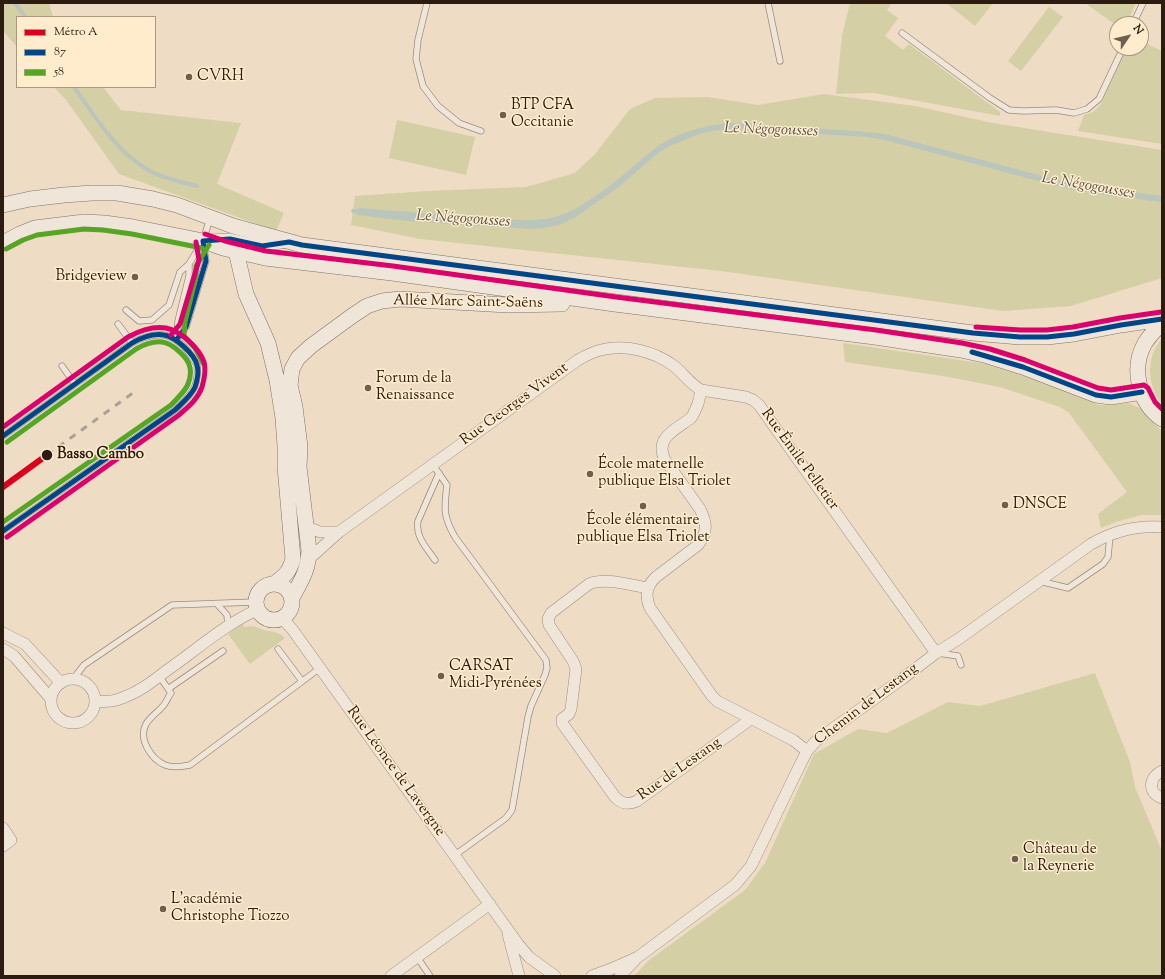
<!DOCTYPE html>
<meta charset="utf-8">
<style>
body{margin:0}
#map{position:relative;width:1165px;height:979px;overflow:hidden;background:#eeddc4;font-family:"Sorts Mill Goudy",serif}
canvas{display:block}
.frame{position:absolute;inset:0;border:4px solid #2b1b10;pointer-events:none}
.legend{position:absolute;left:16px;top:16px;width:140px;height:72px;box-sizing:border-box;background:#ffeccd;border:1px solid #aa9881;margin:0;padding:5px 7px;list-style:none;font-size:12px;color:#2b1b10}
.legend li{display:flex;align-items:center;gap:8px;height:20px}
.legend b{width:20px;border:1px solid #aa9881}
.north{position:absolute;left:1109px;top:16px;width:40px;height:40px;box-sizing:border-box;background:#ffeccd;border:1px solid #aa9881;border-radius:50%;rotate:55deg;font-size:11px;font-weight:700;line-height:16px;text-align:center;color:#2b1b10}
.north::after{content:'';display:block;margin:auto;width:14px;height:18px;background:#6f5f4f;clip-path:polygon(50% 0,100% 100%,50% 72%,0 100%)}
</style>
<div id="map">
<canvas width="1165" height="979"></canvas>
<div class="frame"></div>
<ul class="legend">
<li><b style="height:5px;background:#db001b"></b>Métro A</li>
<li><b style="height:5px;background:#004687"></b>87</li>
<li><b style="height:5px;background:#56a524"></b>58</li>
</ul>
<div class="north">N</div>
</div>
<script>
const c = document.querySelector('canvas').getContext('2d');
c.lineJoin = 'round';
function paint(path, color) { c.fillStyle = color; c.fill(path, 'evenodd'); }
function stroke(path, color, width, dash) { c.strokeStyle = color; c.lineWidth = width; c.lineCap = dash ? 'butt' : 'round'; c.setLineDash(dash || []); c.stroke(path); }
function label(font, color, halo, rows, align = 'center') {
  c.font = font + ' "Sorts Mill Goudy",serif'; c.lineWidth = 3; c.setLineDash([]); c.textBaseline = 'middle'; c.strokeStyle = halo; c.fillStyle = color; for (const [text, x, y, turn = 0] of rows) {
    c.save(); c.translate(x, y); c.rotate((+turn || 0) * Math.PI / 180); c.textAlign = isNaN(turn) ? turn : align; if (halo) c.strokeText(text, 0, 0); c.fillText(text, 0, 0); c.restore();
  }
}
paint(new Path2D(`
 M3,3H49L53,17H17V47L3,31Z
 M850,3H892L887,10L898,18L885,36L903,50L909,44L1000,112V116L874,93L836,94L842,36Z
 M946,3H993L975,26Z
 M1085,3H1136L1127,24H1117V26Z
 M1049,7L1063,17L1021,71L1008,61Z
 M1141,41L1162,51V144L1078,131L1084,115L1093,112L1101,104L1126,48H1141Z
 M54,87H103L121,110L241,123L217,184L284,213L276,231L119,174L66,100Z
 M824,94L915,106L993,123L1162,150V278L1071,306L1003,311L721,271L420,239L351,225L355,196L427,191L526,187L575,173L595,154L630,109L655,98L708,97L758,105Z
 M397,120L475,137L466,175L389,158Z
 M1162,338V404C1146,383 1146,358 1162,338Z
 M843,343L987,364L1039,381L1083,397L1098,405H1115L1128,403L1140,408L1146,416L1162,431V515H1142L1116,522L1101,528L1098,514L1127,492L1069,413L1060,407L1000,387L943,376L845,362Z
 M242,624L245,627C252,625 257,627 264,630C273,632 278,631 285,638L250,664L228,634Z
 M1095,673L1130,762L1135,787L1162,851V976H634L648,961L745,890L765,863L814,754L858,729L887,733L948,702L980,706Z`), '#d5cfa5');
paint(new Path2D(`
 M729,123L855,131L885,134L1072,184L1162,196V202L1097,194L1061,187L885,140L868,137L737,129L716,130L699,134L670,146L658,153L620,186L576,217L561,224L550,227L533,229L500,227L407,221L357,215L359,208C400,211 441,215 483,217C509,219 539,224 564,214C584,206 613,184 629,170C641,160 652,149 665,142C685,130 706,126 729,123Z`), '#bac5bb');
stroke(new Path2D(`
 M15,3L25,17
 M74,87C96,118 116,152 150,171C162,177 184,183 197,186
 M353,211L362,212`), '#bac5bb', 4);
const lane = new Path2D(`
 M427,3L418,40L416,59L423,86L438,106L459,123L481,131
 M768,3L780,61
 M1133,24L1143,3
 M902,33L990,98L1009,110L1023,111L1056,110L1074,113L1087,109L1099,99L1123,48
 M126,310L139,321L152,320L169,305L180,272L189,264L203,241L210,218
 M118,324L132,343
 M177,338L178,321L189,276V264
 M177,339L186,327L206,261L203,242
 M62,366L75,384
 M3,436L132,343C141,338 153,334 164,335C178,338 187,348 194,360C195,361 196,363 197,365C198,371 197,381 195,386C191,396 182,403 175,410L3,531
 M433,465L447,485C444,509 443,516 455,537L546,660L547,668L545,675L531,706L528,717L512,810L506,818L455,855
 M435,560C427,548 415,537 418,521L439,473
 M1039,581L1068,588L1103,564L1108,557L1110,535
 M217,604L227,615L228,626
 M278,649L302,681
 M938,653L958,656L961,665
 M159,676L171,693C168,697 166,703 163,706C157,713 150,717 146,724C138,739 151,759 165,765C173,768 181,767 190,765L320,668
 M74,679L77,674L84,665L172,605L255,602
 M168,689L223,651
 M417,957L430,976`);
const street = new Path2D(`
 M207,240L230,239L262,246L286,242
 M701,390L698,404L693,415L691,418C675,430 654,438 665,460L700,509C707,523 708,532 698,545L656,577C646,586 645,596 650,608L712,696L717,701L793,740L807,751
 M305,526L320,532H339L309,559
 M339,532L578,360C585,356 592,352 601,350C625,344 654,351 674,366C683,373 690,384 701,390L746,397L753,400L759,405L936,653
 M648,588C630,585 605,577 589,584L551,613L548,619L549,625L573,661L576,669L571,709L569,714L562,719V723L615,797C622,804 628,805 637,801L751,719
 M283,619L292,629L518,944L529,957L555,976
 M3,633L25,644L61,683
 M3,649L14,656L51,699
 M51 701a22 22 0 1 1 44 0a22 22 0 1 1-44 0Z
 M95,701C104,702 113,702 122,698C139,692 152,682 166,671C195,651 225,624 257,610
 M1162,771C1149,777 1147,793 1162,798
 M3,828L11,840L3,846
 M508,934L519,976
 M391,976L490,904
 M592,976L611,969L638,957L735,885L751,866L799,767L807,751L817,740L902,679L936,653L960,638L1091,544C1113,531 1136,525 1162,527
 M620,976L635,960`);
const secondary = new Path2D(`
 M3,205L30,199L64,195L92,193H117L153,199L177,205L233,226L302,245L973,333L1020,337H1047L1074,334L1121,325L1162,319
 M3,243L20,234L35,228L84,222L104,223L133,227L203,241L223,248L265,258L392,273L615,304L875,337L961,350L988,356L1023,367L1096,395L1111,397L1142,392
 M236,251L246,294L268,343L277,380L283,418L285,446V466L293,559C289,573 285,575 274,584
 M1162,324C1156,329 1150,335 1145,343C1131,367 1138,403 1162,419
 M256 602a18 18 0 1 1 36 0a18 18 0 1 1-36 0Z
 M292,598C301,581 309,569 309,550L299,467L300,447L295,407L290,385L292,369L298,358L311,346L352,316L367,306L382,301L400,299L508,305L562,304`);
stroke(lane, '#998d7e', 7);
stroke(street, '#998d7e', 12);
stroke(secondary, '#7e7366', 16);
stroke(lane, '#efe6d9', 5.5);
stroke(street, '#efe6d9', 11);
stroke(secondary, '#efe6d9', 15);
stroke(new Path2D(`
 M47,455L137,390`), '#a9a196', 3, [7, 7]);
stroke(new Path2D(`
 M203,241L230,239L262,246L289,242L302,245L973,333L1020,337H1047L1074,334L1121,325L1162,319
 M177,339L186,327L206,261L203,241
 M972,352L1023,367L1096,395L1111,397L1142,392
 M3,436L132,343C141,338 153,333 164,335C176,337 194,354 197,365C199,372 197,381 195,387C191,396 182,403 175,410L3,531`), '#004687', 5);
stroke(new Path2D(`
 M6,249L23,240L37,235L84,229L103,230L132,234L202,248
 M203,363L195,348L184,336L185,322L196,277V266L209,245
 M3,522L171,405C177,398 185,392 188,384C190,379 191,373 190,368C189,358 172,343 162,342C153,341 143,345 136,349L7,442`), '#56a524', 5);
stroke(new Path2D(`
 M205,234L225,241L266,251L393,266L616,297L876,330L962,343L990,349L1025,360L1098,388L1111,390L1144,385L1148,388L1155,402L1162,409
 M976,327L1020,330H1047L1073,327L1120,318L1161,312
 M171,335L180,324L199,260L196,242
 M3,427L128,337C139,331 153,326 166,328C181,331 199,348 204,362C206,369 204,380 202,387C198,399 188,407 179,415L7,537`), '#dc006b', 5);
stroke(new Path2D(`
 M3,487L47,455`), '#db001b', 6);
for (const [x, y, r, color] of [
 [189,77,4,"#6f5f4f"],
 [503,115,4,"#6f5f4f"],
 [135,277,4,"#6f5f4f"],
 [368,388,4,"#6f5f4f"],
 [47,455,6,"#2b1b10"],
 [590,474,4,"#6f5f4f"],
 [1005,505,4,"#6f5f4f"],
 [643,506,4,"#6f5f4f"],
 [441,676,4,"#6f5f4f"],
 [1015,859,4,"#6f5f4f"],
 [163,909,4,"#6f5f4f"]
]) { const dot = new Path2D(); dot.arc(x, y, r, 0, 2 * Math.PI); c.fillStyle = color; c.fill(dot); stroke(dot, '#ffeccd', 1.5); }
label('15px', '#2b1b10', '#ffeccd', [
 ["CVRH",197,77],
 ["BTP CFA",511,106],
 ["Occitanie",511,123],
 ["Bridgeview",127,277,"right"],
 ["Forum de la",376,379],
 ["Renaissance",376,396],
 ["École maternelle",598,465],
 ["publique Elsa Triolet",598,482],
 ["DNSCE",1013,505],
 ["École élémentaire",643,521,"center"],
 ["publique Elsa Triolet",643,538,"center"],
 ["CARSAT",449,667],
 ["Midi-Pyrénées",449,684],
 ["Château de",1023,850],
 ["la Reynerie",1023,867],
 ["L'académie",171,900],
 ["Christophe Tiozzo",171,917]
], 'left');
label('15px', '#2b1b10', '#ffeccd', [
 ["Allée Marc Saint-Saëns",468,303,1],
 ["Rue Georges Vivent",515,405,-36],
 ["Rue Émile Pelletier",799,460,54],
 ["Chemin de Lestang",867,705,-37],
 ["Rue de Lestang",680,770,-35],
 ["Rue Léonce de Lavergne",395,772,54]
]);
label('bold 15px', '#2b1b10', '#ffeccd', [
 ["Basso Cambo",57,455]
], 'left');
label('italic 16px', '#55534a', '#ffeccd', [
 ["Le Négogousses",771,131,2],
 ["Le Négogousses",1088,187,10],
 ["Le Négogousses",463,220,4]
]);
</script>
